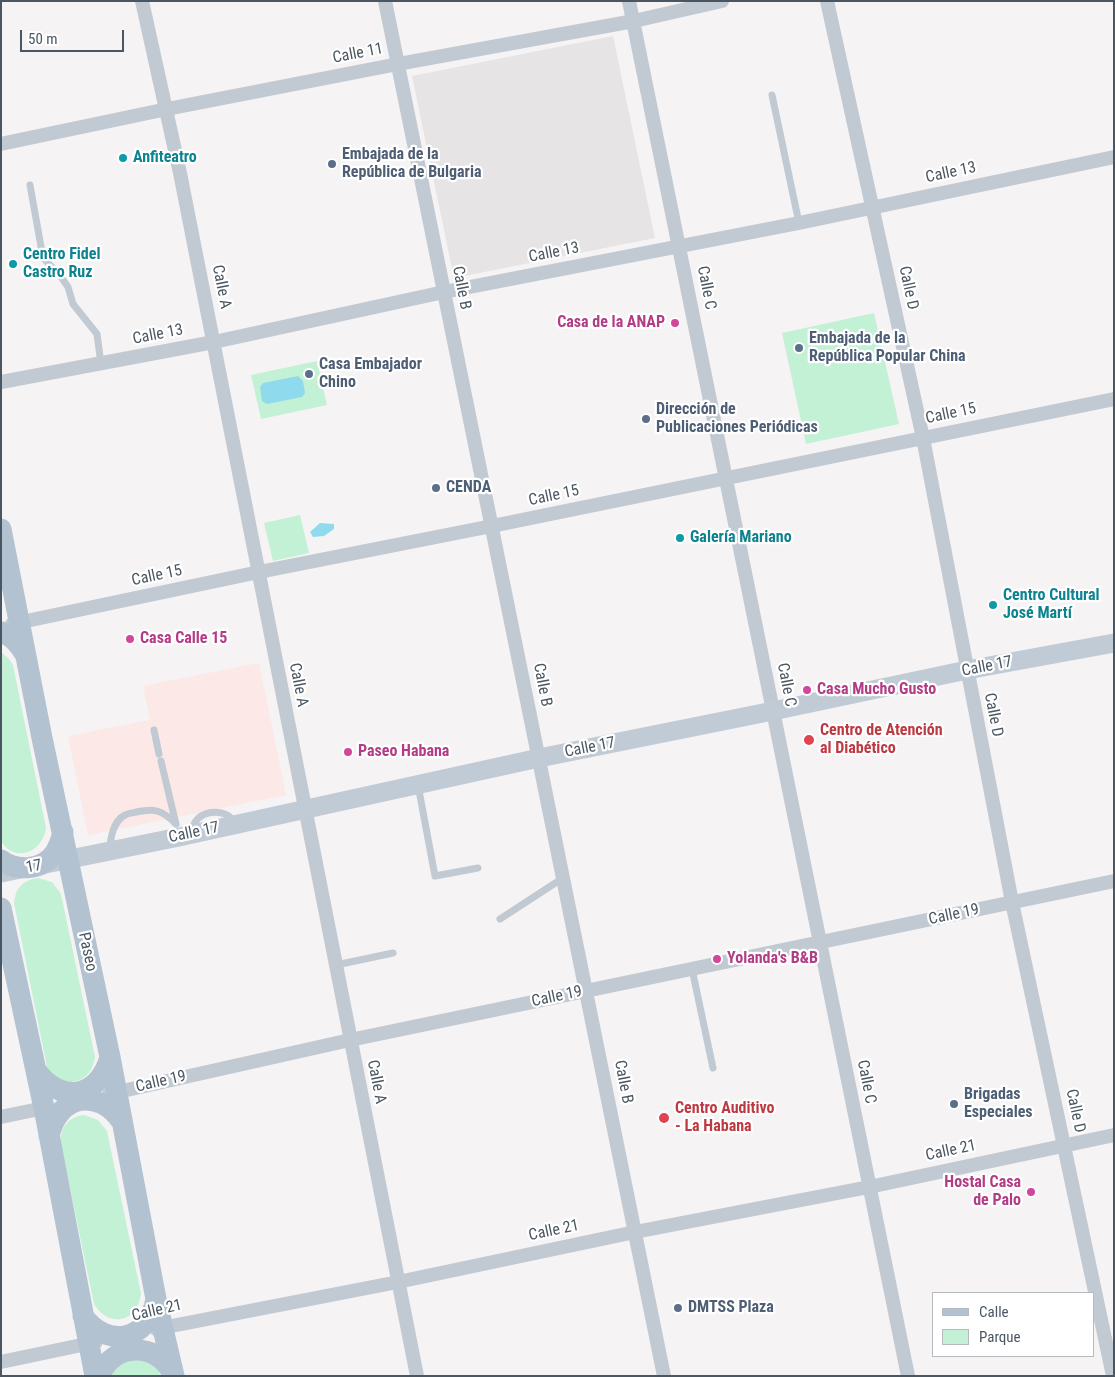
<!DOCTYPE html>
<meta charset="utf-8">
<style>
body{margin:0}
#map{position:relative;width:1115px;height:1377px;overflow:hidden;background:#f5f3f3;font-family:"Roboto Condensed",sans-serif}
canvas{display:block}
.frame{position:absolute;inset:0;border:2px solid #4a5661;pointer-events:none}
.legend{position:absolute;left:932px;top:1292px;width:162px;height:65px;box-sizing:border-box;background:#fff;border:1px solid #b7bbc0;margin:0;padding:6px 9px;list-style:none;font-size:15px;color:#4a5661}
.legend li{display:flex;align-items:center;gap:10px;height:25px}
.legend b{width:25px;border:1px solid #b7bbc0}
.scale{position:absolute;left:20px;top:30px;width:104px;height:22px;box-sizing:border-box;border:2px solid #4a5661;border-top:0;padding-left:6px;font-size:15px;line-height:18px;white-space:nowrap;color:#4a5661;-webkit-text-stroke:4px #fff;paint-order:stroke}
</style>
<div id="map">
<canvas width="1115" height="1377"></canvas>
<div class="frame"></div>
<ul class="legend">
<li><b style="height:6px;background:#b3c2d1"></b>Calle</li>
<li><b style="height:14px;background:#c3f1d5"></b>Parque</li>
</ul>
<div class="scale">50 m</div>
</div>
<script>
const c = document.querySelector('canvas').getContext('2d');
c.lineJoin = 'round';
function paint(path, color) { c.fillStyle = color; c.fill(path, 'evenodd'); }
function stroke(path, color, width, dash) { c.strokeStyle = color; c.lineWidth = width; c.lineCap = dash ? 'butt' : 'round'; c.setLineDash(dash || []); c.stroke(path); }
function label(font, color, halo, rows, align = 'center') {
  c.font = font + ' "Roboto Condensed",sans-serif'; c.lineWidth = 4.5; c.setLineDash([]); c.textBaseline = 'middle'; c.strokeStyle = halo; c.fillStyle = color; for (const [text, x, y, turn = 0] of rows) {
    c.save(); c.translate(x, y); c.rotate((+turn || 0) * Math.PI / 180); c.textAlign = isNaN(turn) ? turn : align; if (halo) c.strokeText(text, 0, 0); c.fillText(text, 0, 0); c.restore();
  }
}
paint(new Path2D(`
 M613,36L655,238L454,278L412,76Z`), '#e6e4e5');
paint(new Path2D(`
 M259,663L286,795L88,835L68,736L150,720L143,686Z`), '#fce8e6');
paint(new Path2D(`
 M874,313L899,424L806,444L782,333Z
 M317,361L327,405L261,419L251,375Z
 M300,515L309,553L273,561L264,523Z
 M1,652L9,659L13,665L46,828C43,852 15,864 1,841Z
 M38,878L52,882L61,894L95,1057C91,1085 62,1091 47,1067L14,903C15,888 23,880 38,878Z
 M84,1115L98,1120L107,1131L141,1294C137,1323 108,1328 94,1304L60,1140C62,1125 69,1117 84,1115Z
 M144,1356L159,1371L160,1376H112L116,1365Z`), '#c3f1d5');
paint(new Path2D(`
 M298,376L303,381L305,393L302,397L267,404L262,401L260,387L263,383Z
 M320,523L334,524V529L324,536L313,537L310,532Z`), '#90daee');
stroke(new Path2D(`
 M772,95L799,223
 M30,185L43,258L59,274L68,287L73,304L97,334L101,364
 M154,730L159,754
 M161,761L176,824
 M418,785L435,876L478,868
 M193,831C192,810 228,805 235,824
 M110,851C110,839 113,821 125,815C128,813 133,813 136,812C155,808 162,810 176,824
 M500,919L563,878
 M336,965L393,953
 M692,969L713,1068`), '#c1cad2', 7);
stroke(new Path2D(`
 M142,1L180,173L417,1376
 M385,1L664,1376
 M629,1L908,1376
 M827,1L923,438L1012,902L1113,1376
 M1,144L167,109L398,64L634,21L722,1
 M1,382L214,342L444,292L799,223L1114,157
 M12,624L259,572L492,526L1114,399
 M109,1094L350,1040L1114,881
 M1,1117L44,1108
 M156,1329L398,1282L635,1232L869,1187L1114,1135
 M1,1362L96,1342`), '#c1cad2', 14);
stroke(new Path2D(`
 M1,873L179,837L539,758L773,711L967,670L1114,643`), '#c1cbd6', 19);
stroke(new Path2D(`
 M1,529L42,738L110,1057L156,1299L174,1376
 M1,632C13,637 19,644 25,654
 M1,860C17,872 42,870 54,854C59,847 61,840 63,832
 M1,908L44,1108L95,1376
 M36,1070C60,1105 99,1098 110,1057
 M49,1136C58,1095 98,1087 122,1122
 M83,1316C108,1350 149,1340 156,1299
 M100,1376C112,1342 158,1342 172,1373`), '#b3c2d1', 21);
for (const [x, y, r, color] of [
 [123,158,5,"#0f9aa8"],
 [332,164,5,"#5c6f8a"],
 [13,264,5,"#0f9aa8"],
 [675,323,5,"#d1479c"],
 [799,348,5,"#5c6f8a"],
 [309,374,5,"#5c6f8a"],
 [646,419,5,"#5c6f8a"],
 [436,488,5,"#5c6f8a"],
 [680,538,5,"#0f9aa8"],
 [993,605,5,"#0f9aa8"],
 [130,639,5,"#d1479c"],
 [807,690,5,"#d1479c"],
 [809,740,6,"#e0444e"],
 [348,752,5,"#d1479c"],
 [717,959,5,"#d1479c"],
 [954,1104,5,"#5c6f8a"],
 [664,1118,6,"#e0444e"],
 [1031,1192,5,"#d1479c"],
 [678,1308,5,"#5c6f8a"]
]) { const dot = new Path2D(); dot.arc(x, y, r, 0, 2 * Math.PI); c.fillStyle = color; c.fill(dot); stroke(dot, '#fff', 2); }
label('16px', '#4a5661', '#fff', [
 ["Calle 11",358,54,-11],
 ["Calle 13",951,173,-12],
 ["Calle 13",554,253,-11],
 ["Calle A",221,287,79],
 ["Calle B",461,288,79],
 ["Calle C",706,288,79],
 ["Calle D",908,288,78],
 ["Calle 13",158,335,-11],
 ["Calle 15",951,414,-12],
 ["Calle 15",554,496,-12],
 ["Calle 15",157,576,-12],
 ["Calle 17",987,667,-11],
 ["Calle A",298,685,79],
 ["Calle B",542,685,79],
 ["Calle C",786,685,79],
 ["Calle D",993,715,79],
 ["Calle 17",590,748,-11],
 ["Calle 17",194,833,-12],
 ["17",34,867,-11],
 ["Calle 19",954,915,-12],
 ["Paseo",87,952,78],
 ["Calle 19",557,997,-12],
 ["Calle 19",161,1082,-13],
 ["Calle A",376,1082,79],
 ["Calle B",623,1082,79],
 ["Calle C",866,1082,79],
 ["Calle D",1075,1111,78],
 ["Calle 21",951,1151,-12],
 ["Calle 21",554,1231,-12],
 ["Calle 21",157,1311,-13]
]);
label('bold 16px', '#4e5e75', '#fff', [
 ["Embajada de la",342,155],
 ["República de Bulgaria",342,173],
 ["Embajada de la",809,339],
 ["República Popular China",809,357],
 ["Casa Embajador",319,365],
 ["Chino",319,383],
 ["Dirección de",656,410],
 ["Publicaciones Periódicas",656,428],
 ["CENDA",446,488],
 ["Brigadas",964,1095],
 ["Especiales",964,1113],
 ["DMTSS Plaza",688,1308]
], 'left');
label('bold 16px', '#0d838f', '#fff', [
 ["Anfiteatro",133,158],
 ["Centro Fidel",23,255],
 ["Castro Ruz",23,273],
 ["Galería Mariano",690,538],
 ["Centro Cultural",1003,596],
 ["José Martí",1003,614]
], 'left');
label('bold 16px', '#b23c85', '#fff', [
 ["Casa de la ANAP",665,323,"right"],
 ["Casa Calle 15",140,639],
 ["Casa Mucho Gusto",817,690],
 ["Paseo Habana",358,752],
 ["Yolanda's B&B",727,959],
 ["Hostal Casa",1021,1183,"right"],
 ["de Palo",1021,1201,"right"]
], 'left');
label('bold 16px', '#be3a42', '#fff', [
 ["Centro de Atención",820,731],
 ["al Diabético",820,749],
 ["Centro Auditivo",675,1109],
 ["- La Habana",675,1127]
], 'left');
</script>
